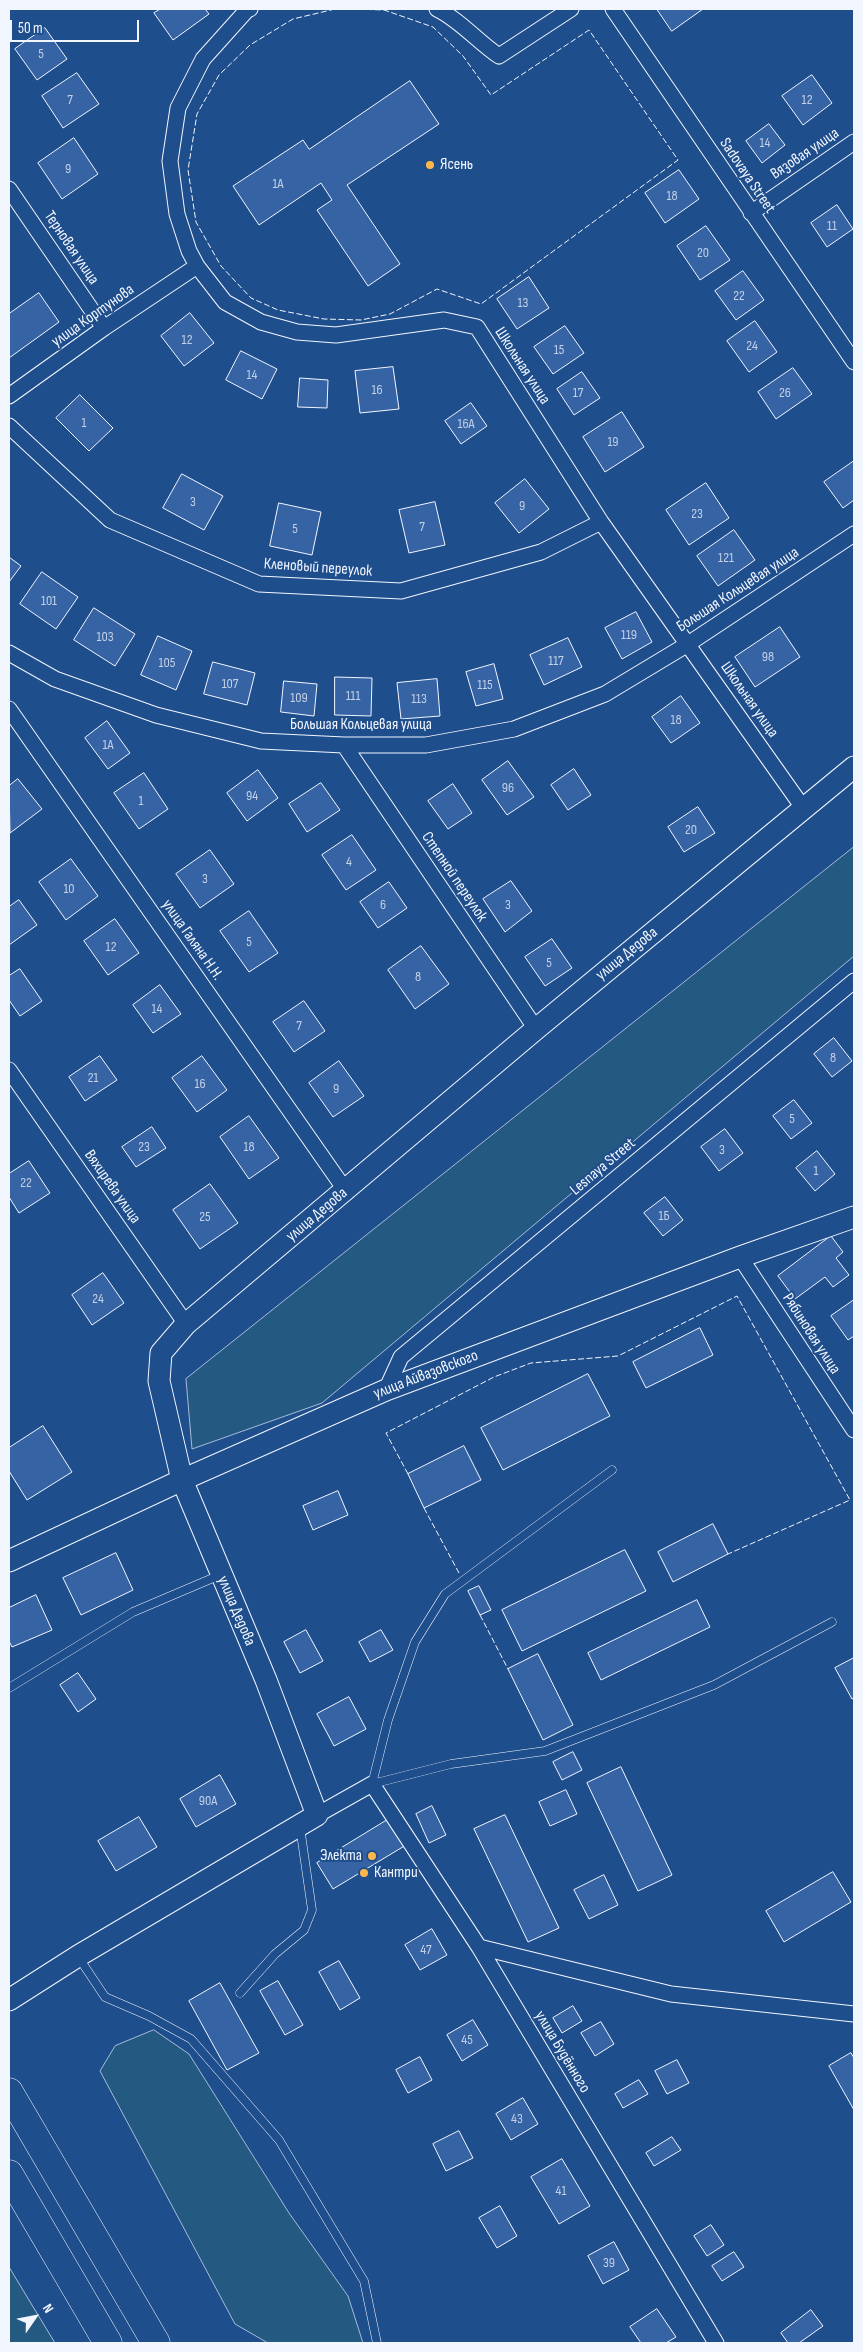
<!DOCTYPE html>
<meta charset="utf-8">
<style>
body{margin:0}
#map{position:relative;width:863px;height:2352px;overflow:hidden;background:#1f4e8c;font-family:"Sofia Sans Condensed",sans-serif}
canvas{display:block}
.frame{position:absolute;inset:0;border:10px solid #f2f6ff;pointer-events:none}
.north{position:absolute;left:10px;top:2292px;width:50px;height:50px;-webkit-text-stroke:4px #1f4e8c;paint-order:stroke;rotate:57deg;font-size:14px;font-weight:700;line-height:20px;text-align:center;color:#f2f6ff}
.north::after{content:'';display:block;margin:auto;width:18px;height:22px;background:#f2f6ff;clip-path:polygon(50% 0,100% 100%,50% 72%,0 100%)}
.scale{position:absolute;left:10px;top:20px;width:129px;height:22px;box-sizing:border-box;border:2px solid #f2f6ff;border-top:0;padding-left:6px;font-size:15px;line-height:18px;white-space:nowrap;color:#f2f6ff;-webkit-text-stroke:4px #1f4e8c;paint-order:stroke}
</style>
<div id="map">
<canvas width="863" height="2352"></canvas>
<div class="frame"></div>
<div class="north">N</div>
<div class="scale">50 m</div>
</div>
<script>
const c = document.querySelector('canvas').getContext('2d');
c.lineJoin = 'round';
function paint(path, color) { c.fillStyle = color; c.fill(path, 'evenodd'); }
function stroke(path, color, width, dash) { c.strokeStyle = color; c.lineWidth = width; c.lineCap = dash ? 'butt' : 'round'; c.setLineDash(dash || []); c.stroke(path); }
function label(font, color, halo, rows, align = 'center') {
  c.font = font + ' "Sofia Sans Condensed",sans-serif'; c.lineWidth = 4; c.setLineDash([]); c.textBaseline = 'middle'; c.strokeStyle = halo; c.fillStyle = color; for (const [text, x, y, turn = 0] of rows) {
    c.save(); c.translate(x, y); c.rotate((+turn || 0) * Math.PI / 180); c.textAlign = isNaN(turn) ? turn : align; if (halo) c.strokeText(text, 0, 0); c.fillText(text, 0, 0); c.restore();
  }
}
const green = new Path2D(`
 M854,847V956L322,1403L192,1449L186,1379Z
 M154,2030L189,2054L289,2213L348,2296L363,2343H268L235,2324L100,2071L115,2046Z
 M9,2267L55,2343H9Z`);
paint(green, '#245a82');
stroke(green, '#a8bbd7', 1);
const building = new Path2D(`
 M161,9H205L209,14L173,40L154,13Z
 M657,9H703L672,31Z
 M45,28L67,59L37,80L15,49Z
 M77,73L99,104L63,128L42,96Z
 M812,75L832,103L803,125L782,96Z
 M410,81L439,124L347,185L400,264L368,286L317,210L332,200L321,183L259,225L233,186L303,140L309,149Z
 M769,124L785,145L762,163L746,141Z
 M74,138L98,174L62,199L38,163Z
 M679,170L699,199L665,223L645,193Z
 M837,205L853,229L827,247L811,223Z
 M706,226L730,260L700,280L677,246Z
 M743,271L764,300L736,320L715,291Z
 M529,277L549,308L517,329L497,299Z
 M39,293L59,322L9,358V314Z
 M190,313L214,343L184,366L161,336Z
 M755,321L777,352L749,372L727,341Z
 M565,326L584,353L553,374L534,347Z
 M241,351L277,369L262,399L226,380Z
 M393,367L399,409L360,413L355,371Z
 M793,368L812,394L776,419L758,392Z
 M582,372L600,398L574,415L557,389Z
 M300,378L328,380L327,408L298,407Z
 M80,395L113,428L89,451L56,418Z
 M471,403L487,426L461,444L445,421Z
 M622,412L644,447L605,472L583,437Z
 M854,461V500L843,508L824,482Z
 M182,474L223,496L204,530L163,508Z
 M525,479L549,509L519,533L495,503Z
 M706,483L729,518L689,545L666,510Z
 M435,502L445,545L409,553L399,510Z
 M279,503L321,512L312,555L270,546Z
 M734,530L755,560L718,586L697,556Z
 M9,557L21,566L9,582Z
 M42,572L78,597L56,629L20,604Z
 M94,608L135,634L115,666L74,640Z
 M636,612L652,642L622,659L605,628Z
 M780,627L800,657L755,687L735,657Z
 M158,636L192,651L176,690L141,675Z
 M568,638L582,667L544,685L530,655Z
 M213,662L255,673L247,705L204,694Z
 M494,664L503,699L476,706L466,672Z
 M335,677L372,678L371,716L335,715Z
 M437,679L440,716L401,719L397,683Z
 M284,681L317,684L314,716L281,712Z
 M681,696L700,723L671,743L652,717Z
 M107,721L130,753L108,769L85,738Z
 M508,761L534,797L507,815L482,780Z
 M574,769L591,795L568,810L551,785Z
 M258,770L278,798L247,821L227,793Z
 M144,773L168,809L139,829L114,793Z
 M18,779L42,809L10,833L9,786Z
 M321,783L340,810L307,832L289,804Z
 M453,784L472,813L448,829L428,801Z
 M698,807L715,833L684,852L668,827Z
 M352,835L376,870L346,890L322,855Z
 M210,850L234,884L200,908L176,874Z
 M71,859L98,896L66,920L39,882Z
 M511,881L532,911L505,932L483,899Z
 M389,882L407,908L378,928L360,902Z
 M19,900L37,925L9,945V907Z
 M249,911L278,953L249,972L220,931Z
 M115,919L139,953L108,975L84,941Z
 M552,939L572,968L545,986L525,957Z
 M421,946L449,984L415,1009L388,970Z
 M20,969L42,1001L20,1016L9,1000V976Z
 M160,985L181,1014L153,1033L133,1005Z
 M304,1001L325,1031L294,1052L273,1022Z
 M834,1038L852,1061L832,1077L814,1054Z
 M100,1056L117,1080L85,1101L69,1077Z
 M202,1056L227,1090L197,1112L172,1078Z
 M339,1061L364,1096L333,1117L309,1083Z
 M794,1100L812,1123L791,1139L773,1116Z
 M249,1116L279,1158L249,1179L220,1137Z
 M152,1127L166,1148L136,1167L122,1147Z
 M725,1129L743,1153L719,1171L701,1147Z
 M817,1151L835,1174L815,1191L796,1168Z
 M29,1161L50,1193L19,1213L9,1197V1174Z
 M210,1184L238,1223L200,1249L173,1210Z
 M665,1197L683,1220L663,1236L644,1213Z
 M831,1236L843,1252L836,1258L849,1275L833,1287L825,1277L795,1299L778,1276Z
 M103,1273L124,1303L92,1325L72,1295Z
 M854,1300V1336L848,1340L831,1316Z
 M700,1328L713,1355L646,1388L633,1362Z
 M588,1374L610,1416L503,1470L481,1428Z
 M43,1426L72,1472L27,1500L9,1471V1448Z
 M464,1446L481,1480L424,1508L408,1474Z
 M338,1491L348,1515L313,1530L303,1506Z
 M713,1524L728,1554L673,1582L658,1552Z
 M625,1550L646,1591L522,1651L502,1610Z
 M116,1553L133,1590L81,1615L63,1578Z
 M479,1586L491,1610L480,1615L468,1591Z
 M36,1595L52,1630L12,1647L9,1641V1608Z
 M697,1600L710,1627L601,1680L588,1653Z
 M306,1630L323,1661L300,1673L284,1642Z
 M381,1630L393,1650L370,1662L359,1642Z
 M538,1654L573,1725L543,1740L508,1669Z
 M854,1658V1698L852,1699L835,1668Z
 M78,1673L96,1699L78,1712L60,1685Z
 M349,1697L366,1729L334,1746L317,1714Z
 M573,1752L582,1770L562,1780L553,1762Z
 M621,1767L672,1875L638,1891L587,1783Z
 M220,1775L236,1804L196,1827L180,1799Z
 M566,1790L577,1814L550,1826L539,1802Z
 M432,1806L446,1835L429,1843L416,1814Z
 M505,1815L559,1928L528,1942L474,1829Z
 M139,1817L157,1847L116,1871L98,1841Z
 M389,1819L406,1845L333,1889L317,1863Z
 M833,1872L851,1902L784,1942L766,1911Z
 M604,1875L618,1905L589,1919L574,1890Z
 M432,1929L447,1955L420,1970L405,1945Z
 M339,1961L360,1998L340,2010L319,1972Z
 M278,1981L303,2025L285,2035L260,1991Z
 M220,1983L259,2053L227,2070L189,2001Z
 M573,2006L582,2021L562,2033L553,2018Z
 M473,2020L488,2045L462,2061L447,2035Z
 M601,2022L614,2044L595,2056L581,2033Z
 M851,2053L854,2058V2110L829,2066Z
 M420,2057L432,2080L408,2093L396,2070Z
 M677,2060L689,2083L667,2094L655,2071Z
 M639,2080L648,2094L623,2108L615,2094Z
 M523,2098L538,2124L511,2140L496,2114Z
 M459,2131L473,2158L446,2171L433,2144Z
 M672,2137L681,2150L654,2166L646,2153Z
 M562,2159L590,2206L559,2224L531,2177Z
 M500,2206L517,2236L497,2248L479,2218Z
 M711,2225L724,2245L707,2256L694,2236Z
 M614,2242L629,2270L603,2284L588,2256Z
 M734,2252L744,2267L722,2281L712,2266Z
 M657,2309L676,2337L666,2343H641L630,2327Z
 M811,2310L823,2326L799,2343H788L781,2333Z`);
paint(building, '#3563a3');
stroke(building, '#f2f6ff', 1);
const lane = new Path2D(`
 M612,1470L445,1594L415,1642L388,1720L372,1784L451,1764L545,1751L714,1685L832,1622
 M9,1688L133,1612L220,1575
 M79,1958L105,1997L149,2016L191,2039L279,2140L364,2281L377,2343
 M240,1993L275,1954L304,1930L312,1910L300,1827`);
const street = new Path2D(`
 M250,9L247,10L203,59L178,108L170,161L177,214L189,251L197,266L225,302L261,322L297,332L336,335L444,320L477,327L601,522L804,809
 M437,9C460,20 478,42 499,56L571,9
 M613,9L854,362
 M9,189L104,328
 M751,213L854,142
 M9,396L104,328L197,266
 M9,426L110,520L259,584L401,591L541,552L601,522
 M9,653L55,679L156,715L261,741L344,745H426L514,729L605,694L688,644L854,534
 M9,709L346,1191
 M344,745L536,1029
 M9,1070L186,1324
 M740,1257L854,1430
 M386,1390L401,1357L854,981
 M317,1815L372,1784L479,1947L716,2343
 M479,1947L671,1994L854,2014`);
const secondary = new Path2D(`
 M9,1561L182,1480L386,1390L740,1257L854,1217
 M9,2000L78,1956L317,1815L266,1680L182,1480L159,1381L161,1353L186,1324L536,1029L854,767`);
const highway = new Path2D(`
 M9,2092L156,2343
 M9,2174L108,2343`);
stroke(lane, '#f2f6ff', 9);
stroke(street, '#f2f6ff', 17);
stroke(secondary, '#f2f6ff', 23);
stroke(highway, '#f2f6ff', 29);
stroke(lane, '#1f4e8c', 8);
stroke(street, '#1f4e8c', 15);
stroke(secondary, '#1f4e8c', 21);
stroke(highway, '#1f4e8c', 28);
stroke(new Path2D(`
 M335,9L293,19L250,45L219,75L197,114L188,170L196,222L221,266L251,298L278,310L324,319L361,320L390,314L437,289L481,304L678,160L589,30L491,95L463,56L433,27L384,10L352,9
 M408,1474L386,1433L494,1377L531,1363L618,1356L737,1296L850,1500L728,1554
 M424,1508L459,1573
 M480,1615L508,1669`), '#f2f6ff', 1, [6, 2.5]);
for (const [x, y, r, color] of [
 [430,165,5,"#ffb74d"],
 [372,1856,5,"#ffb74d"],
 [364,1873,5,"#ffb74d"]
]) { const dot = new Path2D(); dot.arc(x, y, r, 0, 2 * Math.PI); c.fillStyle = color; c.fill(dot); stroke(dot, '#1f4e8c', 2); }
label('14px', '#c3d1e8', null, [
 ["5",41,54],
 ["7",70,100],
 ["12",807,100],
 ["14",765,143],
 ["9",68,169],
 ["1А",278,184],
 ["18",672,196],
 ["11",832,226],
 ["20",703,253],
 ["22",739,296],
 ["13",523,303],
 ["12",187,340],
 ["24",752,346],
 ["15",559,350],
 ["14",252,375],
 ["16",377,390],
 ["17",578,393],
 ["26",785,393],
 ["1",84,423],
 ["16А",466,424],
 ["19",613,442],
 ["3",193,502],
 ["9",522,506],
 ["23",697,514],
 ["7",422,527],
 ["5",295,529],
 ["121",726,558],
 ["101",49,601],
 ["119",629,635],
 ["103",105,637],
 ["98",768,657],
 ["117",556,661],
 ["105",167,663],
 ["107",230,684],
 ["115",485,685],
 ["111",353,696],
 ["109",299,698],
 ["113",419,699],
 ["18",676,720],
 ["1А",108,745],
 ["96",508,788],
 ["94",252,796],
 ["1",141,801],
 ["20",691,830],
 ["4",349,862],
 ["3",205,879],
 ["10",69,889],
 ["6",383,905],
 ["3",508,905],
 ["5",249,942],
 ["12",111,947],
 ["5",549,963],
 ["8",418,977],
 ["14",157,1009],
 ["7",299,1026],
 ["8",833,1058],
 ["21",93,1078],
 ["16",200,1084],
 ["9",336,1089],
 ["5",792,1119],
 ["23",144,1147],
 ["18",249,1147],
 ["3",722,1150],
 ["1",816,1171],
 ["22",26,1183],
 ["1Б",664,1216],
 ["25",205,1217],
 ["24",98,1299],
 ["90А",208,1801],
 ["47",426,1950],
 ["45",467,2040],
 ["43",517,2119],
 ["41",561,2191],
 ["39",609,2263]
]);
label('16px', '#f2f6ff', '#1f4e8c', [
 ["Вязовая улица",805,154,-34],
 ["Sadovaya Street",747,176,56],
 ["Терновая улица",71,248,56],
 ["улица Кортунова",93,316,-35],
 ["Школьная улица",522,366,57],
 ["Кленовый переулок",318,568,4],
 ["Большая Кольцевая улица",738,590,-33],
 ["Школьная улица",749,700,55],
 ["Большая Кольцевая улица",361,725],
 ["Степной переулок",454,877,56],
 ["улица Галяна Н.Н.",192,940,55],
 ["улица Дедова",627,954,-39],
 ["Lesnaya Street",603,1167,-40],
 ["Вяхирева улица",112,1187,55],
 ["улица Дедова",317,1215,-40],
 ["Рябиновая улица",811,1334,57],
 ["улица Айвазовского",426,1375,-21],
 ["улица Дедова",236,1611,67],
 ["улица Будённого",562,2052,59]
]);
label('16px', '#f2f6ff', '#1f4e8c', [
 ["Ясень",440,165],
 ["Электа",362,1856,"right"],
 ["Кантри",374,1873]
], 'left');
</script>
